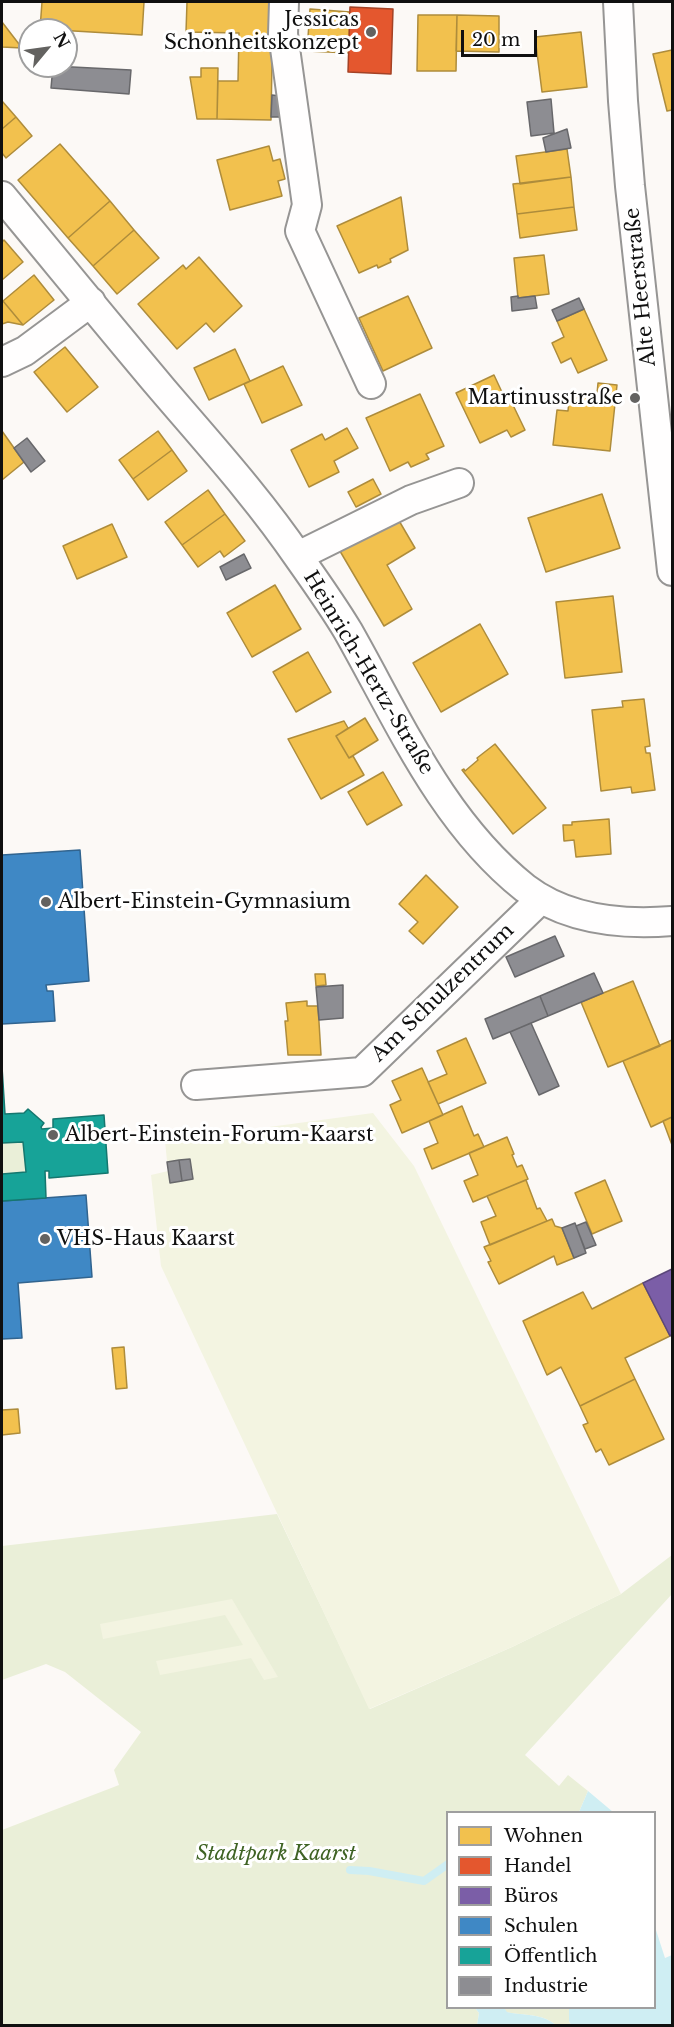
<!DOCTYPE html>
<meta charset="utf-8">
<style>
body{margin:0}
#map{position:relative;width:674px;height:2027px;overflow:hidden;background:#fcf9f6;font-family:"Libre Baskerville",serif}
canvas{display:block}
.frame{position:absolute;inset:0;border:3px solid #101010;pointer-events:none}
.legend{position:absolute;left:446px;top:1811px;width:210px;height:198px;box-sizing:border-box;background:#fff;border:2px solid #9f9f9f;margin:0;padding:8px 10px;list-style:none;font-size:18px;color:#101010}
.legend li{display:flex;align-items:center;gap:12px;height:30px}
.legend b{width:30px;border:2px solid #9f9f9f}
.north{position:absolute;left:18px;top:18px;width:60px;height:60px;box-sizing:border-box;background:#fff;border:2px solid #9f9f9f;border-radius:50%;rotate:61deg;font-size:16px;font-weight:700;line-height:24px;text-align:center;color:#101010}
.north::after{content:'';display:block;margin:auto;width:21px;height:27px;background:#636260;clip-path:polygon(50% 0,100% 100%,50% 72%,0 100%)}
.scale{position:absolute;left:461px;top:30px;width:76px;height:27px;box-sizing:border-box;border:3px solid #101010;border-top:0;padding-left:8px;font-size:18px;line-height:21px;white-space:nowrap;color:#101010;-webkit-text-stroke:4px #fff;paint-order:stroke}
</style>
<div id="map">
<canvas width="674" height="2027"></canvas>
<div class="frame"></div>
<ul class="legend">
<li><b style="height:16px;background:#f2c14e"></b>Wohnen</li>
<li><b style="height:16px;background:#e4572e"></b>Handel</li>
<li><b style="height:16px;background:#7b5ea7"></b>Büros</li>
<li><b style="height:16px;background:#3f88c5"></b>Schulen</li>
<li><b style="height:16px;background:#17a398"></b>Öffentlich</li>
<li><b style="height:16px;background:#8d8d92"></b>Industrie</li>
</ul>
<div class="north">N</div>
<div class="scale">20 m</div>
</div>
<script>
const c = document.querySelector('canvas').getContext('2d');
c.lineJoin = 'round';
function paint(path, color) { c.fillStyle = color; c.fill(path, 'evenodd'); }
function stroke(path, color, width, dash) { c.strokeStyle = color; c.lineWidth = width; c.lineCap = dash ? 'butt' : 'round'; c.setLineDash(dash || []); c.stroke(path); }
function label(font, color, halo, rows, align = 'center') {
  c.font = font + ' "Libre Baskerville",serif'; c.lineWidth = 6; c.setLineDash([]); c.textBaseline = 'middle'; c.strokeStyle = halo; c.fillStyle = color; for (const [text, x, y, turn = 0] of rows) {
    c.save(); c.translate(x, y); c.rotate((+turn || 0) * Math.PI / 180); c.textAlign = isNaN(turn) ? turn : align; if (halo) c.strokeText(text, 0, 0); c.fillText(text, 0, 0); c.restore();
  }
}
paint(new Path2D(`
 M23,1142L26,1172L2,1174V1143Z
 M277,1514L370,1709L512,1647L621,1594L672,1555V1594L525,1755L559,1786L568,1775L588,1791L579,1812H448V2008H475L479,2013L477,2025H2V1830L119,1785L114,1770L141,1732L65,1672L46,1664L2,1680V1546Z
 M504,2008H569V2021L571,2025H556C542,2013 524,2016 506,2012Z`), '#eaefd8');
paint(new Path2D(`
 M373,1113L414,1166L621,1594L512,1647L369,1709L161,1266L151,1175L168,1171L165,1141Z
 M232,1599L278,1677L264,1680L251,1658L160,1675L156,1661L243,1645L225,1615L103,1639L100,1624Z`), '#f3f4e1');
paint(new Path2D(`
 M588,1791L613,1812H579Z
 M655,1927L665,1958L672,1955V2025H571L569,2021V2008H654Z
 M475,2008H504L507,2012C524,2016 542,2013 556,2025H477L479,2013Z`), '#cfeef3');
const homes = new Path2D(`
 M42,2H144L142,35L40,29Z
 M187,2H273L271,120L217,119L218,81H238L239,33L186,32Z
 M310,9L350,12L349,53L307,51Z
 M418,15H457L456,71H417Z
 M457,15L499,16V52L456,51Z
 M2,22L22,48L2,47Z
 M581,32L587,87L542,92L535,37Z
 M672,50V110L667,111L653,54Z
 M201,68H218L217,119H197L190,77H201Z
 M2,101L16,117L2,129Z
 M16,117L32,136L6,158L2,153V129Z
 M60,144L110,201L68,238L18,180Z
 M269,146L273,161L280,159L285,179L278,181L282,196L230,210L217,160Z
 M567,149L571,177L520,184L516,156Z
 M571,177L574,207L517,214L513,184Z
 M401,197L408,250L390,259L391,262L378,268L377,265L359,273L337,226Z
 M110,201L134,230L93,266L68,238Z
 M574,207L577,230L520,238L517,214Z
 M134,230L159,258L117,294L93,266Z
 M4,240L23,262L2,280V242Z
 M544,255L549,294L518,298L514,258Z
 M199,257L242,306L214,332L206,323L177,349L138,304L183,265L186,269Z
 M34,275L54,300L23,325L3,301Z
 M408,296L432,348L383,371L359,318Z
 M2,301H3L23,325L8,322L2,324Z
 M584,309L607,360L578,373L571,358L561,363L552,343L564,337L557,321Z
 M65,347L98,387L67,412L34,372Z
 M235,349L250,381L209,400L194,368Z
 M283,366L302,405L262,423L244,384Z
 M494,375L508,405L512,403L525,430L511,437L507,430L480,443L456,393Z
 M598,383L617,385L610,451L553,445L557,410L568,411L570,391L597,394Z
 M420,394L444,446L426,454L429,459L411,467L408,462L390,471L366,418Z
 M347,428L358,448L334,461L339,472L309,487L291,450L322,434L325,440Z
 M2,431L24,462L2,480Z
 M158,431L172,450L133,479L119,460Z
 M172,450L187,471L148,500L133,479Z
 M373,479L381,494L356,507L348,492Z
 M208,490L225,514L182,545L165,522Z
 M602,494L620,548L546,572L528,518Z
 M225,514L245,541L224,557L220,551L198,567L182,545Z
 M398,519L415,548L387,565L412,609L384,626L337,546Z
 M112,524L127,557L77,579L63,546Z
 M275,585L301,629L252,657L227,613Z
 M613,596L622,672L565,678L556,602Z
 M480,624L508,674L441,712L413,663Z
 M308,652L331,692L296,712L273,672Z
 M644,699L650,746L645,747L646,753H650L655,790L632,793L631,787L601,791L592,710L623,707L622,701Z
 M365,718L378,740L349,758L336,736Z
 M344,721L348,728L336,736L349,758L353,756L364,775L321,799L288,739Z
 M495,744L546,808L513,834L462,770L464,769L465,771L478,760L477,758Z
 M383,772L402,805L367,825L348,792Z
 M609,819L611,854L576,857L574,840L564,841L563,825H572V822Z
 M426,875L458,907L423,944L409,931L418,922L399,904Z
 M315,974H325L326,985L316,986Z
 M633,981L660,1046L608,1067L581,1002Z
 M307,1001V1006H318L321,1055H288L285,1021H288L286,1003Z
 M466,1038L486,1083L438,1104L428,1082L447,1074L437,1051Z
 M672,1040V1117L651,1127L623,1061Z
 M422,1068L443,1115L402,1133L390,1105L401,1100L392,1081Z
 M462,1106L474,1136L478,1134L484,1147L432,1169L424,1149L438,1143L429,1121Z
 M672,1117V1145L663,1121Z
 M507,1137L514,1154L512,1155L517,1167L522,1165L528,1179L473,1202L464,1181L478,1175L469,1153Z
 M526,1180L537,1209L540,1208L547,1221L490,1245L481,1222L496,1216L487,1196Z
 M605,1180L622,1221L592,1234L575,1193Z
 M552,1219L555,1226L562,1228L574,1258L557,1265L554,1256L499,1284L488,1262L491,1261L484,1247Z
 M643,1283L670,1336L625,1358L635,1379L580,1406L561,1367L547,1375L523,1321L583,1292L592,1309Z
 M124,1347L127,1388L116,1389L112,1348Z
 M635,1379L664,1439L609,1465L601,1449L596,1452L583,1425L588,1423L580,1406Z
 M18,1409L20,1433L2,1435V1410Z`);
paint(homes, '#f2c14e');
stroke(homes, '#ae8c3b', 1.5);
const shops = new Path2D(`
 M350,7L393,9L391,74L348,72Z`);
paint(shops, '#e4572e');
stroke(shops, '#a44225', 1.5);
const offices = new Path2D(`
 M672,1269V1334L670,1336L643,1283Z`);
paint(offices, '#7b5ea7');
stroke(offices, '#5b477a', 1.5);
const schools = new Path2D(`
 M80,850L89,981L46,985L47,991H53L55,1021L2,1024V855Z
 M86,1195L92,1277L18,1283L22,1338L2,1339V1201Z`);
paint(schools, '#3f88c5');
stroke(schools, '#31648f', 1.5);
const public = new Path2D(`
 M2,1067L5,1114L24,1113L28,1109L44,1123L41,1127L42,1129L53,1128V1119L104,1115L108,1173L49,1178V1171H45L46,1198L2,1201V1174L26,1172L23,1142L2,1143Z`);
paint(public, '#17a398');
stroke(public, '#15776f', 1.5);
const industry = new Path2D(`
 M53,66L131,70L129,94L51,88Z
 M272,95L280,96V117H271Z
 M551,99L554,133L531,136L527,102Z
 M567,129L571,148L546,152L543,138Z
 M518,296V298L535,296L537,308L512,311L511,297Z
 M579,298L584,309L557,321L552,310Z
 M27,438L45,461L31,472L14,448Z
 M244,554L251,568L226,580L220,567Z
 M555,936L564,956L515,977L506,957Z
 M594,973L603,993L548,1016L540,996Z
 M343,985V1018L319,1020L316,987Z
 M540,996L548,1016L493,1039L485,1019Z
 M531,1023L559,1086L539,1095L510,1032Z
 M190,1159L193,1179L182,1181L179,1160Z
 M179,1160L182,1181L170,1183L167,1162Z
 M586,1222L596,1245L585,1249L576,1226Z
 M575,1223L586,1253L574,1258L562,1228Z`);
paint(industry, '#8d8d92');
stroke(industry, '#68686b', 1.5);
stroke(new Path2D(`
 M350,1870L369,1871L424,1881L448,1864`), '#cfeef3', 8);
const street = new Path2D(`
 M284,2L283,34L307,205L300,231L371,384
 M618,2L623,101L630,186L672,571
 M2,196C56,261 109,326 163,390C210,445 259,499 299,558C316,582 333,606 348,631C399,721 442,822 525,888C567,920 622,925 672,921
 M2,362L25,351L91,302
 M298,556L411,500L459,483
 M196,1085L362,1072L541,899`);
stroke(street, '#969594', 32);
stroke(street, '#fffefe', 28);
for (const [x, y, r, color] of [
 [371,32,6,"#636260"],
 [635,398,6,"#636260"],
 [46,902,6,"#636260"],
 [53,1135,6,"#636260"],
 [45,1239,6,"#636260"]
]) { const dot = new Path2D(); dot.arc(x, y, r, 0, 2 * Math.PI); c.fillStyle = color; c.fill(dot); stroke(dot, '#fff', 2); }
label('20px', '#101010', '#fff', [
 ["Jessicas",359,20,"right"],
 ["Schönheitskonzept",359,43,"right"],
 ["Martinusstraße",623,398,"right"],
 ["Albert-Einstein-Gymnasium",58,902],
 ["Albert-Einstein-Forum-Kaarst",65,1135],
 ["VHS-Haus Kaarst",57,1239]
], 'left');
label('20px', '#101010', '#fff', [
 ["Alte Heerstraße",641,287,-96],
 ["Heinrich-Hertz-Straße",368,673,59],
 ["Am Schulzentrum",443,993,-44]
]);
label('italic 20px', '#3f6324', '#fff', [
 ["Stadtpark Kaarst",276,1854]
]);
</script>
